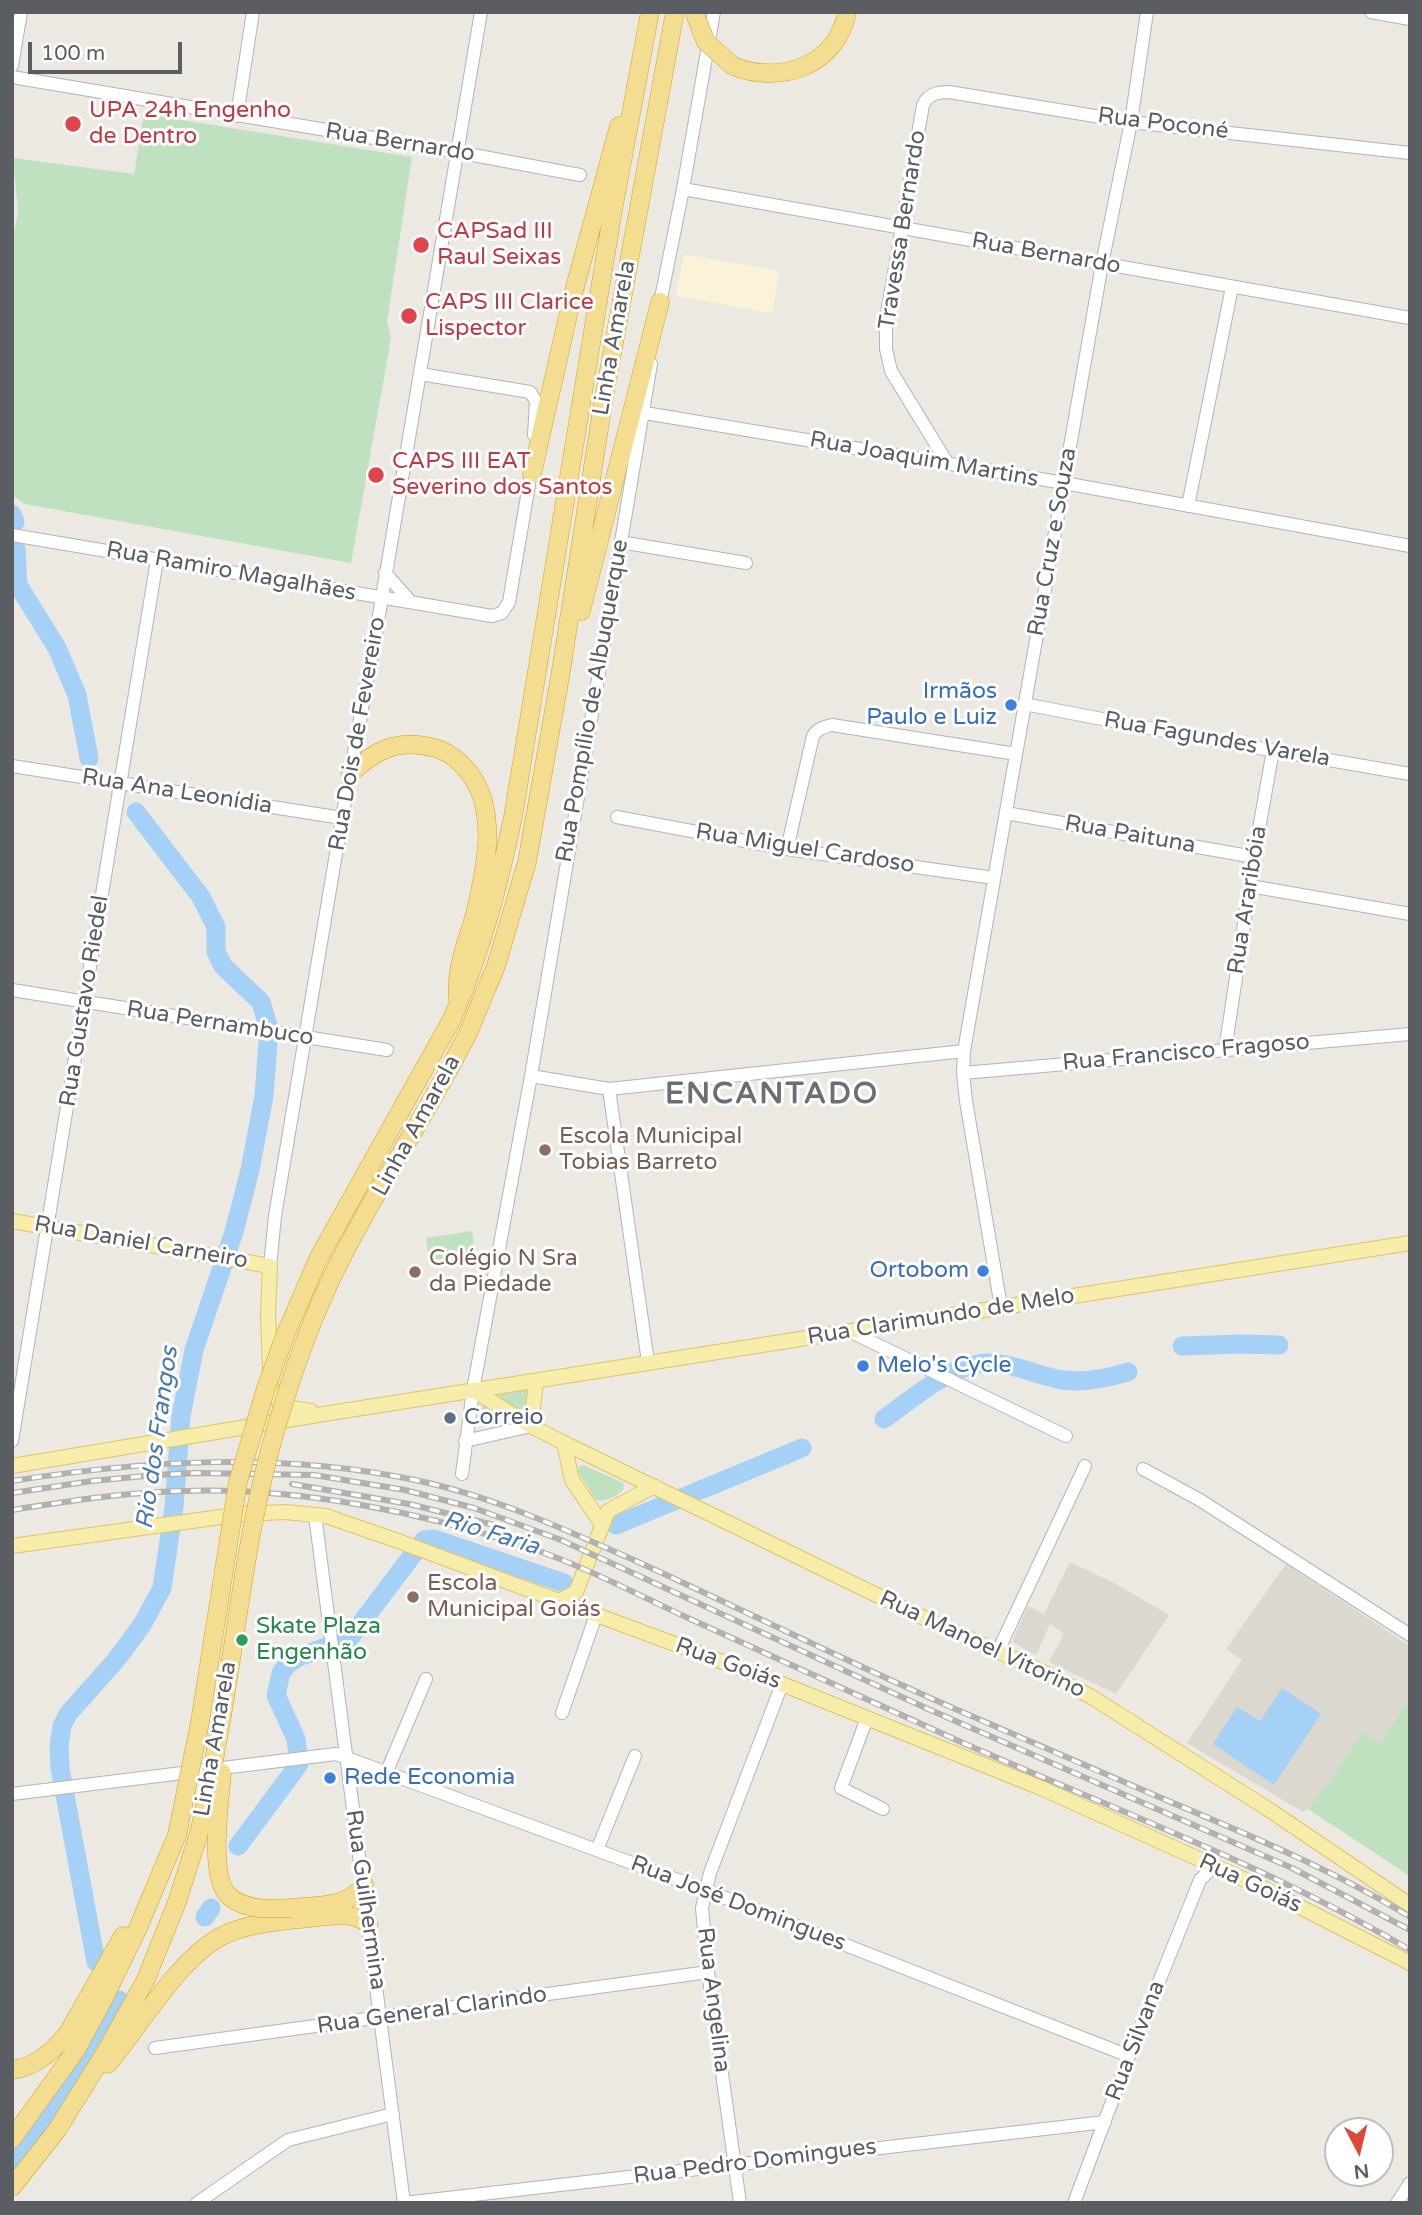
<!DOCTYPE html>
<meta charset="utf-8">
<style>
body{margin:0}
#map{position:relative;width:1422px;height:2215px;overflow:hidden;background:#ebe9e1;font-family:"Varela Round",sans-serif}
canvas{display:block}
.frame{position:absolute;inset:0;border:14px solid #5a5d61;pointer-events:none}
.north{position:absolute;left:1324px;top:2117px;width:70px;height:70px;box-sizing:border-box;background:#fff;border:2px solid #bdbec0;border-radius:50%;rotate:173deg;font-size:19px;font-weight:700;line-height:28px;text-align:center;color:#5a5d61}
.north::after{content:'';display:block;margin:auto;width:24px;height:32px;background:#d94a3a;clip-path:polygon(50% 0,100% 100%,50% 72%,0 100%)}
.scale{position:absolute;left:28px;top:42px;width:154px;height:32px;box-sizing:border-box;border:4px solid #5a5d61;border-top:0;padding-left:9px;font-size:21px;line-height:24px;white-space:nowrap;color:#5a5d61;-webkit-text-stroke:5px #fff;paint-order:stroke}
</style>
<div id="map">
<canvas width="1422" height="2215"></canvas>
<div class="frame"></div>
<div class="north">N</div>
<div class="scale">100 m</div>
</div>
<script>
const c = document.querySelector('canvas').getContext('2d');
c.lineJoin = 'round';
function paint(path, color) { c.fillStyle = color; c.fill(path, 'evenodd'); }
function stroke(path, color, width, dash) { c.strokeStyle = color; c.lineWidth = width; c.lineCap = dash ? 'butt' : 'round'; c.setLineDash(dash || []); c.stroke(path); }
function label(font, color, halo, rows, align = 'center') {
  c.font = font + ' "Varela Round",sans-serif'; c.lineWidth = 6; c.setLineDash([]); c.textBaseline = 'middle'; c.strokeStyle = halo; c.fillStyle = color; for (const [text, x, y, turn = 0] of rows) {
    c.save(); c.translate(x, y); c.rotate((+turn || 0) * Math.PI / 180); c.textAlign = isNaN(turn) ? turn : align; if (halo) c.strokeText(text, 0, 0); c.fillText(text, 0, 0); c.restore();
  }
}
paint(new Path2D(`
 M684,254L779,271L772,313L676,296Z`), '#faf3d7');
paint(new Path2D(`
 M1070,1562L1116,1584L1169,1615L1116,1694L1049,1662L1064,1634L1050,1624L1036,1655L1014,1643L1013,1639L1028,1606L1044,1614Z
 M1286,1564L1410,1646V1697L1381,1743L1362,1732L1334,1776L1308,1809L1303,1812L1187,1743L1242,1660L1226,1649Z`), '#dbd8d0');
paint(new Path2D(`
 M144,114L412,157L387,321L391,338L351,563L25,504L12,495V244L18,212L13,158L134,174Z
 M472,1231L475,1255L429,1261L426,1238Z
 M526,1388L529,1391L528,1406L482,1427V1401L497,1391Z
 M583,1465L619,1481L623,1483L624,1489C617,1496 606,1502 596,1500L578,1472L579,1466Z
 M1410,1697V1876L1308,1809L1334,1776L1362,1732L1381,1743Z`), '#bfe1c0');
paint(new Path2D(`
 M1282,1688L1321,1714L1274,1785L1213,1744L1237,1707L1260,1721Z`), '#a6d1f7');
stroke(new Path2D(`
 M12,514L15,522
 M16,549L18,585L57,648L77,695L89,758
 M1182,1346L1241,1344L1279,1345
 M884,1419C912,1399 944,1370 978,1364C1007,1359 1035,1376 1063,1380C1084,1383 1108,1378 1128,1372
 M616,1525L802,1448
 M238,1846L299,1764L296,1739L276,1695L281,1673L287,1665L298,1657L349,1639L424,1540L434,1539L564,1583
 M205,1917L211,1908
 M96,1962L60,1768L59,1746L62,1726L68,1714L116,1660L142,1625L162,1588L174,1507L181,1416L194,1350L234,1232L250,1170L264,1096L269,1029L261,1002L223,966L216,952V927L201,897L136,812
 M12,2161L74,2079L119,2000`), '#a6d1f7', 19);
const minor = new Path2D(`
 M1371,12L1410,19
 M12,66L21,12
 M12,77L457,152L580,175
 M237,116L253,12
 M683,189L1410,318
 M659,308L683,189L714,12
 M420,374L530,392L536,401L534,435
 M645,413L1064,483L1410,546
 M948,464L891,371L886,349V319L923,105C928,94 937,92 949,92L1131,122L1410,153
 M1188,506L1232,287
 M12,535L492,616L502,613L509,602L532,467
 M620,542L746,563
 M385,573L411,602
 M1024,704L1201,738L1410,774
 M12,766L342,818
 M1006,813L1254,857
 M617,817L787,849L994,878
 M787,849L813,736C817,729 824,727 832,725L1016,754
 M1250,886L1410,914
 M12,990L387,1050
 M1225,1051L1254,857L1273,750
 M963,1073L1410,1034
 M531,1076L609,1089L964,1051
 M609,1089L648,1362
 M270,1266L275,1216L342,818L378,621L481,12
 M1001,1307L966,1101L963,1073L964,1051L1102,264L1131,122L1147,12
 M849,1331L1066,1436
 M12,1441L157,560
 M465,1441L531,1426
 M1143,1469L1200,1500L1410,1635
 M462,1474L473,1390L531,1076L651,364
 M315,1515L404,2203
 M998,1651L1085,1466
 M562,1713L596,1615
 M867,1718L841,1788L883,1809
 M387,1771L426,1679
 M12,1794L336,1754L705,1890L1129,2056
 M597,1850L635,1756
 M155,2048L708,1972
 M197,2203L288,2140L393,2114
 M404,2203L1105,2122
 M740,2203L708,1972L702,1908L710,1873L782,1684
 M1074,2203L1129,2056L1200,1880L1213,1867
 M1397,2203L1410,2183`);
const major = new Path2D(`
 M12,1221L270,1266L268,1313L271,1394L286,1407L311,1411
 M473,1390L531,1426L564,1443L930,1621L1035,1668L1090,1696L1268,1809L1410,1905
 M531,1426L536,1381
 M564,1443L572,1480L601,1523
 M12,1466L330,1413L1410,1243
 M12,1546L242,1514L285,1512L326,1516L398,1541L782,1684L1041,1788L1259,1886L1410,1963
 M559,1601L576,1592L608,1511L654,1486`);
const highway = new Path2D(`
 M733,66C780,85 837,66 847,12
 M532,474L572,298L619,126
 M581,611L660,302
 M350,774C375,750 397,739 431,747C447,750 461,762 470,774C499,813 485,871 475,914C467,943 455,968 458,998
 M452,1019C481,952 498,888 513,817L613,210L650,12
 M469,1031L496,966L527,862L560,677L604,397L675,12
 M292,1908C317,1905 350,1908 364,1884
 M108,2064C140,2026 177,1961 220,1937C246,1923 281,1921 309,1918C330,1916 352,1910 369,1925
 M12,2070C36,2067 53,2051 68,2033L123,1936
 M12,2139L76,2050L102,2002L138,1928L177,1835
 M12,2187L57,2130L105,2053L146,1979L177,1902L198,1836`);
stroke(minor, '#b2b4b8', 14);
stroke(major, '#e4c362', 16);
stroke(highway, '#d9a114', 19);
stroke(minor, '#fff', 12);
stroke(major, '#f7edaa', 14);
stroke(highway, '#f3dd91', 18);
const rail = new Path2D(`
 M12,1481C146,1460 281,1452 415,1480C496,1497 571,1532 647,1566C749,1613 850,1663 953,1708C1024,1739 1095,1770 1166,1800C1249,1835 1333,1870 1410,1917
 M292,1484L409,1504L498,1526
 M12,1493L92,1481L155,1475L195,1473L314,1475L405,1490L474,1508L561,1540L928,1709L1292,1868L1410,1930
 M12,1510C69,1501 126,1492 183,1491C297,1487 422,1512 530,1548C584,1566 636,1594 688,1618C778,1659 869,1701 961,1742C1110,1808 1269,1866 1410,1950`);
stroke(rail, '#b0b1b1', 6);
stroke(rail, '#fff', 3.5, [10]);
const highwayBridge = new Path2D(`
 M694,12L706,42L733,66
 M222,1773C220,1800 208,1878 229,1896C245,1911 272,1909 292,1908
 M177,1835L200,1722L238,1482L266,1388L286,1333L319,1257L452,1019
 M198,1836C208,1800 213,1764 220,1727C238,1626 247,1524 277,1425C293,1371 312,1317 337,1267C377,1186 429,1112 469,1031`);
stroke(highwayBridge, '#d9a114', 19, []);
stroke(highwayBridge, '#f3dd91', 18);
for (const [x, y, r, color] of [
 [73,124,9,"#e0444e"],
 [421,245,9,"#e0444e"],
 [409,316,9,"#e0444e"],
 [376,475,9,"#e0444e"],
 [1011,705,7,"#3f7fe0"],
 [545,1150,7,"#8d6e63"],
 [983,1271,7,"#3f7fe0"],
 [415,1272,7,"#8d6e63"],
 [863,1366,7,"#3f7fe0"],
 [450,1418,7,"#5c6f8a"],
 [413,1597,7,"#8d6e63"],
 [242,1640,7,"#2e9e5b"],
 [330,1778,7,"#3f7fe0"]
]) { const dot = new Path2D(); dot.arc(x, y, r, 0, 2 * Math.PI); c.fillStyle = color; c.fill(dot); stroke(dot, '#fff', 2.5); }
label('23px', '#be3a42', '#fff', [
 ["UPA 24h Engenho",89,111],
 ["de Dentro",89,137],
 ["CAPSad III",437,232],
 ["Raul Seixas",437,258],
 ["CAPS III Clarice",425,303],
 ["Lispector",425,329],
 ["CAPS III EAT",392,462],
 ["Severino dos Santos",392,488]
], 'left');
label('23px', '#5a5d61', '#fff', [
 ["Rua Poconé",1163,124,7],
 ["Rua Bernardo",400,143,9],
 ["Travessa Bernardo",903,230,-81],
 ["Rua Bernardo",1046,254,10],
 ["Linha Amarela",615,338,-80],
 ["Rua Joaquim Martins",924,460,10],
 ["Rua Cruz e Souza",1053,542,-80],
 ["Rua Ramiro Magalhães",231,572,10],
 ["Rua Pompílio de Albuquerque",593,701,-80],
 ["Rua Dois de Fevereiro",358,734,-80],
 ["Rua Fagundes Varela",1217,740,10],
 ["Rua Ana Leonídia",177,792,9],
 ["Rua Paituna",1130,835,10],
 ["Rua Miguel Cardoso",805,849,9],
 ["Rua Araribóia",1248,900,-81],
 ["Rua Gustavo Riedel",85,1001,-81],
 ["Rua Pernambuco",220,1024,9],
 ["Rua Francisco Fragoso",1186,1053,-5],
 ["Linha Amarela",417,1126,-61],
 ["Rua Daniel Carneiro",141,1243,10],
 ["Rua Clarimundo de Melo",941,1317,-9],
 ["Rua Manoel Vitorino",982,1645,25],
 ["Rua Goiás",728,1664,20],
 ["Linha Amarela",216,1739,-80],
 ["Rua Goiás",1250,1884,25],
 ["Rua Guilhermina",365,1900,82],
 ["Rua José Domingues",738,1904,21],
 ["Rua Angelina",713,2000,83],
 ["Rua General Clarindo",432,2011,-8],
 ["Rua Silvana",1136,2041,-69],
 ["Rua Pedro Domingues",755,2162,-7]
]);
label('23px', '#366cbe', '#fff', [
 ["Irmãos",997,692],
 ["Paulo e Luiz",997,718],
 ["Ortobom",969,1271],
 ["Melo's Cycle",877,1366,"left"],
 ["Rede Economia",344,1778,"left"]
], 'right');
label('23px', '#785e54', '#fff', [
 ["Escola Municipal",559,1137],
 ["Tobias Barreto",559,1163],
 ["Colégio N Sra",429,1259],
 ["da Piedade",429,1285],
 ["Escola",427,1584],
 ["Municipal Goiás",427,1610]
], 'left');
label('23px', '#4e5e75', '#fff', [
 ["Correio",464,1418]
], 'left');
label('23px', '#27864d', '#fff', [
 ["Skate Plaza",256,1627],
 ["Engenhão",256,1653]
], 'left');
label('italic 24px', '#4878af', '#fff', [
 ["Rio dos Frangos",158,1438,-82],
 ["Rio Faria",491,1534,17]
]);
c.letterSpacing = '2px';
label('bold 30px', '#6b6f73', '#fff', [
 ["ENCANTADO",772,1095]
]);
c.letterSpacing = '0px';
</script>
